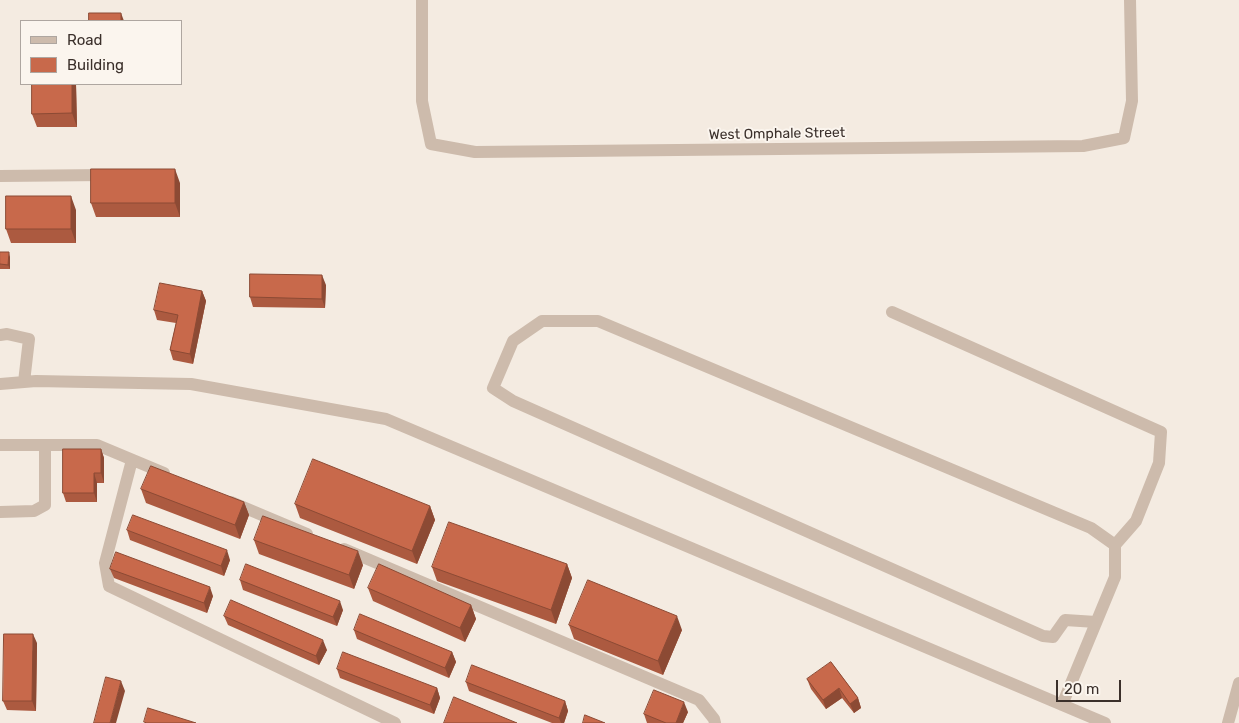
<!DOCTYPE html>
<style>
body{margin:0}
#map{position:relative;width:1239px;height:723px;overflow:hidden;background:#f4ebe1;font-family:Rubik,sans-serif}
canvas{display:block}
.legend{position:absolute;left:20px;top:20px;width:162px;height:65px;box-sizing:border-box;background:#fbf5ee;border:1px solid #aea6a0;margin:0;padding:6px 9px;list-style:none;font-size:15px;color:#3b302b}
.legend li{display:flex;align-items:center;gap:10px;height:25px}
.legend b{width:25px;border:1px solid #aea6a0}
.scale{position:absolute;left:1056px;top:680px;width:65px;height:22px;box-sizing:border-box;border:2px solid #3b302b;border-top:0;padding-left:6px;font-size:15px;line-height:18px;white-space:nowrap;color:#3b302b;-webkit-text-stroke:4px #fbf5ee;paint-order:stroke}
</style>
<div id="map">
<canvas width="1239" height="723"></canvas>
<ul class="legend">
<li><b style="height:6px;background:#cdbbac"></b>Road</li>
<li><b style="height:14px;background:#c8694b"></b>Building</li>
</ul>
<div class="scale">20 m</div>
</div>
<script>
const c = document.querySelector('canvas').getContext('2d');
c.lineJoin = 'round';
function stroke(path, color, width, dash) { c.strokeStyle = color; c.lineWidth = width; c.lineCap = dash ? 'butt' : 'round'; c.setLineDash(dash || []); c.stroke(path); }
function paint(path, color) { c.fillStyle = color; c.fill(path, 'evenodd'); }
function label(font, color, halo, rows, align = 'center') {
  c.font = font + ' Rubik,sans-serif'; c.lineWidth = 4; c.setLineDash([]); c.textBaseline = 'middle'; c.strokeStyle = halo; c.fillStyle = color; for (const [text, x, y, turn = 0] of rows) {
    c.save(); c.translate(x, y); c.rotate((+turn || 0) * Math.PI / 180); c.textAlign = isNaN(turn) ? turn : align; if (halo) c.strokeText(text, 0, 0); c.fillText(text, 0, 0); c.restore();
  }
}
stroke(new Path2D(`
 M422,0V101L431,144L475,152L1083,146L1124,138L1132,101L1130,0
 M0,176L106,175
 M892,312L1161,432L1159,463L1136,521L1115,545
 M0,335L7,334L29,339L24,382
 M0,384L36,381L191,384L386,419L1105,723
 M0,445H97L164,473
 M132,460L105,563L109,586L395,723
 M231,502L307,534
 M0,512L34,511L45,505V445
 M344,549L699,700L714,719L715,723
 M1062,705L1115,577V545L1091,528L598,321H542L513,341L493,388L513,401L1043,636L1053,637L1065,620L1096,622
 M1228,723L1239,683`), '#cdbbac', 12);
paint(new Path2D(`
 M76,84L77,127H37L32,114Z
 M180,183V217H96L91,203Z
 M76,210V243H11L6,229Z
 M0,252L10,257V269H0Z
 M326,285L325,308L253,307L250,297Z
 M202,291L206,301L193,364L173,360L170,350L176,323L157,320L154,310Z
 M101,449L104,458V483H97V502H66L63,493Z
 M141,489L244,502L249,515L240,539L146,503Z
 M295,504L430,506L435,520L417,564L300,518Z
 M127,530L230,560L224,576L130,540Z
 M254,540L363,565L354,589L259,554Z
 M567,564L572,578L556,624L437,581L432,567Z
 M110,569L213,596L207,613L114,578Z
 M240,580L343,610L337,626L243,590Z
 M368,588L471,605L476,619L465,642L373,601Z
 M224,616L327,650L319,665L228,625Z
 M569,625L682,630L663,675L574,639Z
 M354,630L452,652L456,662L449,678L357,639Z
 M37,643L36,711L7,710L3,701Z
 M831,662L858,698L861,708L854,713L842,698L826,709L811,689L807,679Z
 M337,669L437,688L440,698L434,714L340,678Z
 M466,682L565,701L568,711L564,723H552L469,691Z
 M688,712L683,723H647L644,714Z`), '#ac5a40');
paint(new Path2D(`
 M121,13L124,21H121Z
 M72,84H76L77,127L72,113Z
 M175,169L180,183V217L175,203Z
 M71,196L76,210V243L71,229Z
 M9,252L10,257V269L8,265Z
 M322,275L326,285L325,308L322,299Z
 M202,291L206,301L193,364L190,354Z
 M101,449L104,458V483L101,473Z
 M94,473L97,483V502L94,493Z
 M244,502L249,515L240,539L235,525Z
 M430,506L435,520L417,564L412,551Z
 M227,550L230,560L224,576L221,566Z
 M358,551L363,565L354,589L349,575Z
 M567,564L572,578L556,624L551,610Z
 M210,587L213,596L207,613L204,603Z
 M340,601L343,610L337,626L333,617Z
 M471,605L476,619L465,642L460,628Z
 M677,616L682,630L663,675L658,661Z
 M33,634L37,643L36,711L32,701Z
 M323,640L327,650L319,665L316,656Z
 M452,652L456,662L449,678L445,668Z
 M121,681L125,691L116,723H110Z
 M437,688L440,698L434,714L430,705Z
 M839,688L842,698L826,709L823,700Z
 M858,698L861,708L854,713L850,704Z
 M565,701L568,711L564,723H561L559,718Z
 M684,702L688,712L683,723H676Z`), '#8c4a34');
const building = new Path2D(`
 M89,13H121V21H89Z
 M32,84H72V113L32,114Z
 M91,169H175V203H91Z
 M6,196H71V229H6Z
 M0,252H9L8,265L0,264Z
 M250,274L322,275V299L250,297Z
 M160,283L202,291L190,354L170,350L178,315L154,310Z
 M63,449H101V473H94V493H63Z
 M313,459L430,506L412,551L295,504Z
 M151,466L244,502L235,525L141,489Z
 M133,515L227,550L221,566L127,530Z
 M263,516L358,551L349,575L254,540Z
 M449,522L567,564L551,610L432,567Z
 M116,552L210,587L204,603L110,569Z
 M246,564L340,601L333,617L240,580Z
 M379,564L471,605L460,628L368,588Z
 M588,580L677,616L658,661L569,625Z
 M231,600L323,640L316,656L224,616Z
 M360,614L452,652L445,668L354,630Z
 M4,634H33L32,701H3Z
 M343,652L437,688L430,705L337,669Z
 M831,662L858,698L850,704L839,688L823,700L807,679Z
 M472,665L565,701L559,718L466,682Z
 M106,677L121,681L110,723H94Z
 M654,690L684,702L676,723H666L644,714Z
 M454,697L517,723H444Z
 M148,708L196,723H147L144,722Z
 M585,715L605,723H583Z`);
paint(building, '#c8694b');
stroke(building, '#8c4a34', 1);
label('14px', '#3b302b', '#fbf5ee', [
 ["West Omphale Street",777,134,-1]
]);
</script>
